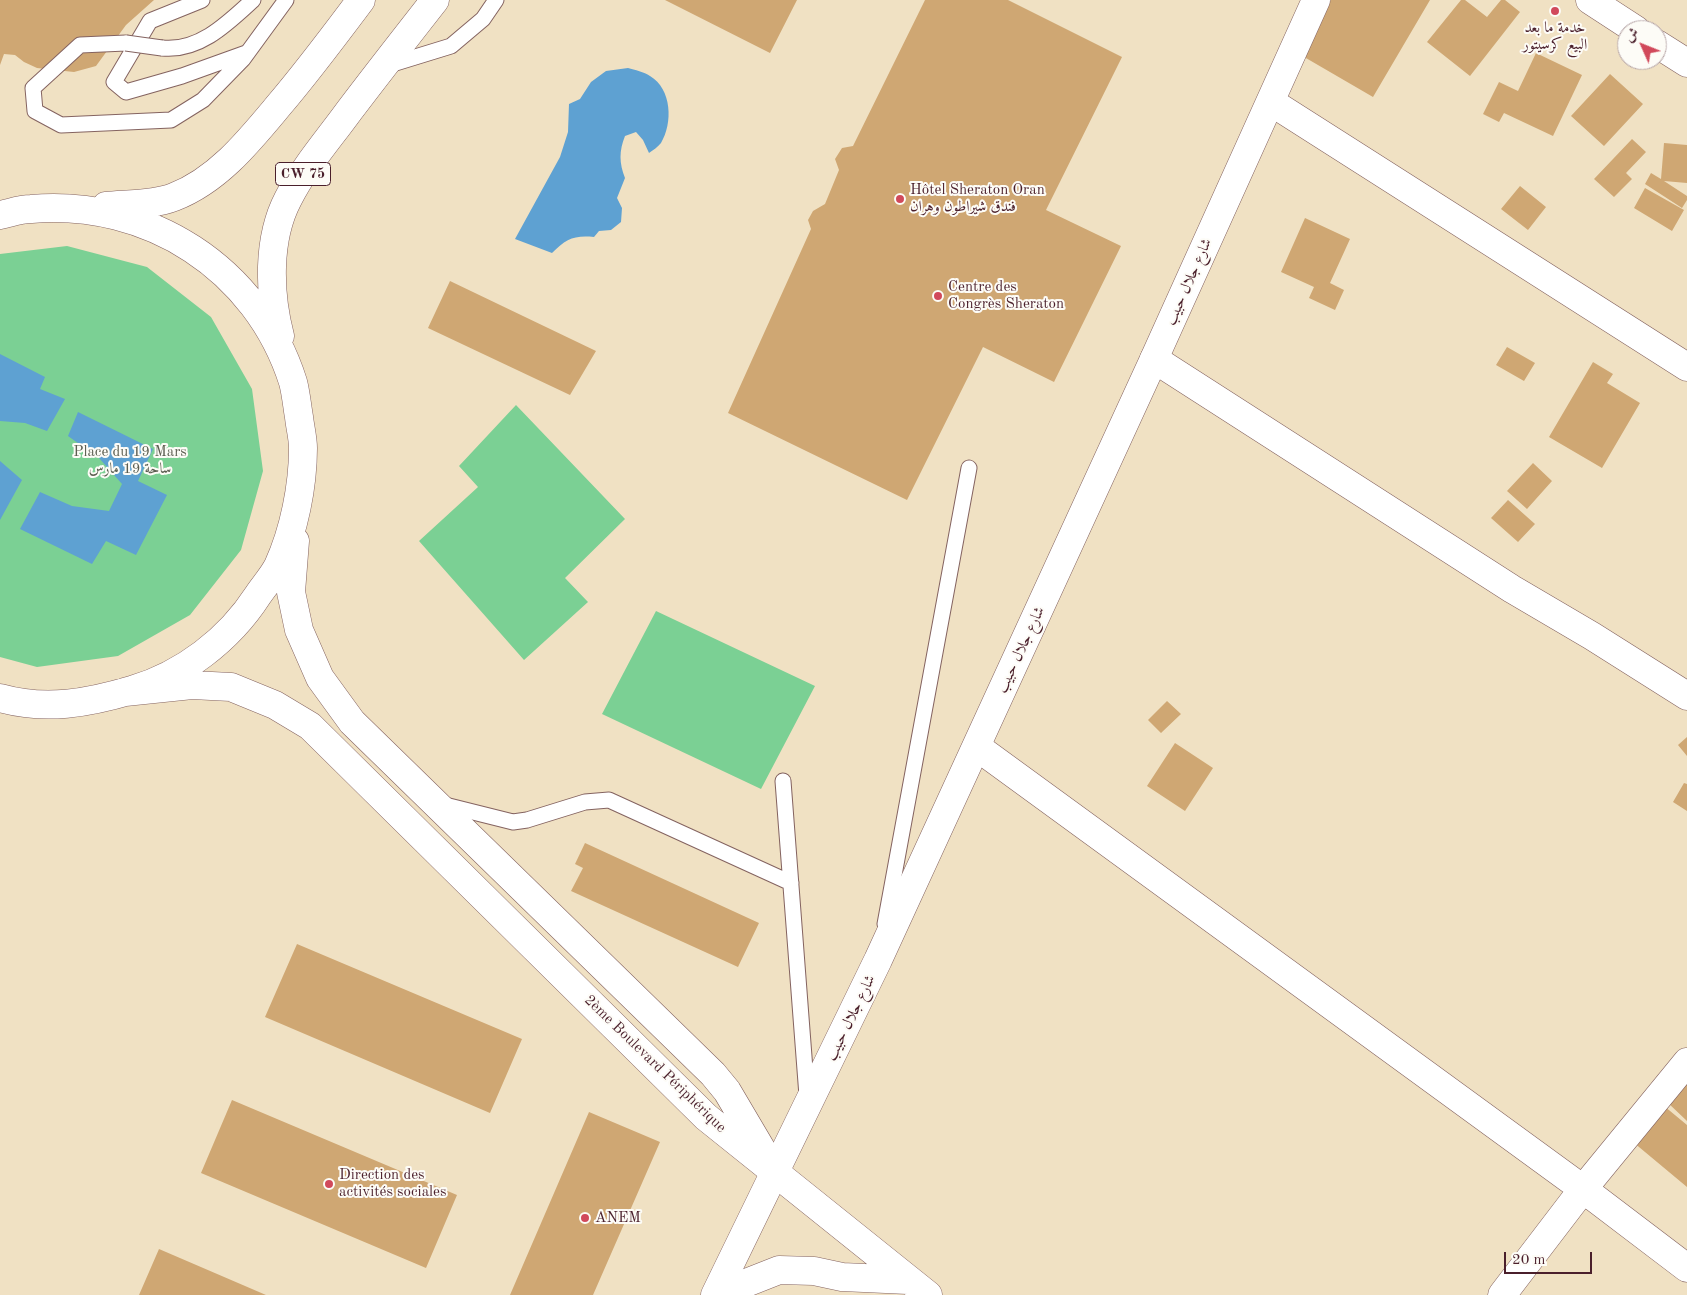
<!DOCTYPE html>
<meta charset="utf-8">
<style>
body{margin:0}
#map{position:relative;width:1687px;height:1295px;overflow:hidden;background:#f0e1c3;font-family:"Old Standard TT",Amiri,serif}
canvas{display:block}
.north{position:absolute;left:1617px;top:20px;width:50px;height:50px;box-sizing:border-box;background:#fdfcf7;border:1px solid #b5a4a5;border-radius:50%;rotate:314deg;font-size:14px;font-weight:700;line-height:20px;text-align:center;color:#4a1f2b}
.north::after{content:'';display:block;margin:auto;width:18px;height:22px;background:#d1495b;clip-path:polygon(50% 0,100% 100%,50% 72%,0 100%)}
.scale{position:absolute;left:1504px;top:1252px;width:88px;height:22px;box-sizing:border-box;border:2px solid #4a1f2b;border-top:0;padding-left:6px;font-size:15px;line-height:18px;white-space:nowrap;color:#4a1f2b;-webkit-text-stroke:4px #fdfcf7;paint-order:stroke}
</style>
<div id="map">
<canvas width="1687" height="1295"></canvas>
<div class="north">ش</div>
<div class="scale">20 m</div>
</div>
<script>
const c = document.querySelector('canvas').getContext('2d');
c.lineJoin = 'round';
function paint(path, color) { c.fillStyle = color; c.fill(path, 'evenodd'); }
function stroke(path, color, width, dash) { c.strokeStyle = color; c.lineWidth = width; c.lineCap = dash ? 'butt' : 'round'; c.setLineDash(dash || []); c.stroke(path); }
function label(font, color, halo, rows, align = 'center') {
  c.font = font + ' "Old Standard TT",Amiri,serif'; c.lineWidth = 4; c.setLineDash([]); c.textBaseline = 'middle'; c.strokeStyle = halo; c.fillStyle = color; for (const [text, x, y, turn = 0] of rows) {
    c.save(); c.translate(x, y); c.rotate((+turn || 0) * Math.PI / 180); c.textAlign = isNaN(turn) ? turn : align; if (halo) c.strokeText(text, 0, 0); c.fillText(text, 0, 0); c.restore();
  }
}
paint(new Path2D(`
 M67,246L147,267L211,317L252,389L263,471L241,550L190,615L118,656L37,667L0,657V254Z
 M516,405L625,519L565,578L588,602L524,660L419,541L478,487L459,466Z
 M656,611L815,686L761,789L602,714Z`), '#7bd094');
paint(new Path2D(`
 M628,68C635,70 644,72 650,76C672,89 673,123 661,143C658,147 653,150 649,153L643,140L636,132L625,136C619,151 619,163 625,178L617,198L622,208L621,222L611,230L599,231L594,237C574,235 566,239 552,253L515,239L560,157L568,132L569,104L580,99L591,82L606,71Z
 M0,354L45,377L40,389L65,399L47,431L25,423L0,421Z
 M78,412L153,449L138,481L167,495L136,555L106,541L92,564L20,529L40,492L72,506L109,511L122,484L99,458L68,436Z
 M0,461L22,480L0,520Z`), '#5ea1d2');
paint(new Path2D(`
 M0,0H154L126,25L96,66L74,72L37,68L24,62L15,55L4,54L0,65Z
 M665,0H797L770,53Z
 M925,0H1008L1122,57L1046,210L1121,246L1054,382L983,347L907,500L728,413L811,229L808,220L813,211L825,204L839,170L835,159L842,148L853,146Z
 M1331,0H1430L1373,97L1299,54Z
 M1461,0H1465L1487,17L1501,0H1505L1520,12L1470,76L1427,42Z
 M1536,53L1582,75L1553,136L1504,113L1499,122L1483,114L1499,82L1518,91Z
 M1610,74L1643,104L1604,146L1571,116Z
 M1632,139L1646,152L1626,173L1632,179L1614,197L1594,179Z
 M1664,143L1687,145V183L1664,181L1687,196V200L1682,208L1645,184L1651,173L1661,179Z
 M1520,186L1546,207L1528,230L1501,209Z
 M1645,188L1684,210L1672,231L1634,208Z
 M1305,218L1350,239L1330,283L1344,290L1335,310L1309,298L1314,287L1281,272Z
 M450,281L596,351L570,395L428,328Z
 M1507,347L1535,363L1524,381L1496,365Z
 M1593,362L1613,374L1607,383L1640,403L1602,468L1549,437Z
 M1533,463L1552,481L1527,509L1507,491Z
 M1508,500L1535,524L1518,542L1491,518Z
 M1167,701L1181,714L1161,733L1148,720Z
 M1687,737V756L1678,745Z
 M1175,743L1213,768L1185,811L1147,786Z
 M1684,783L1687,784V811L1673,802Z
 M585,843L759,923L738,967L571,891L583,868L575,864Z
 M297,944L522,1039L490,1113L265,1017Z
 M1687,1080V1121L1667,1102Z
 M232,1100L457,1195L426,1268L201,1173Z
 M1658,1101L1687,1125V1187L1627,1137Z
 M589,1112L660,1142L593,1295H510Z
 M159,1249L266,1295H139Z`), '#cfa773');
const service = new Path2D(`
 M202,0L150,21L114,82L126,92L182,76L246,53
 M126,43L80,45L33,88L35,111L61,125L171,120L203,100L243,59L286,0
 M162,48C199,52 228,23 253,0
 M386,66L451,46L483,19L496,0
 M783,781L807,1096
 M441,804L513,822L527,820L585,802L609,800L791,883
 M885,924L969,468`);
const minor = new Path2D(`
 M1590,0L1636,30
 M1657,44L1687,63
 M1271,102L1687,367
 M1154,359L1512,589L1592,636L1687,696
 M977,747L1583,1189L1687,1268
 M1502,1295L1583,1189L1687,1062`);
const tertiary = new Path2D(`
 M715,1295L878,960L1154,359L1316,0`);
const primary = new Path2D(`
 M106,206C126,204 154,205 174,197C218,180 249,141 279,105C308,71 334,36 361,0
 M0,215C10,213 20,209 31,209C148,199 257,268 293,382C296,393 297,406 299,417C300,427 303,438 303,448C303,486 294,531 278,566C273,576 264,586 258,595C229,640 183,675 132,690C88,703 46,711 0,698
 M280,336C269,294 267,239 288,199C304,167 328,140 349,111C377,74 406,37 435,0
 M295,541L291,592L299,630L320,678L352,722L713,1074L727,1091L766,1157
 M125,692L192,685L231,687L275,705L310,726L706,1117L928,1295
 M729,1295L746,1283L779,1270L814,1271L842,1277L908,1280`);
stroke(service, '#846360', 17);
stroke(minor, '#846360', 29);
stroke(tertiary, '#846360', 29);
stroke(primary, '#846360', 29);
stroke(service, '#fff', 15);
stroke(minor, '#fff', 28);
stroke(tertiary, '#fff', 28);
stroke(primary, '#fff', 28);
const serviceBridge = new Path2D(`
 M126,43L162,48`);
stroke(serviceBridge, '#846360', 17, []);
stroke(serviceBridge, '#fff', 15);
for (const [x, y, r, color] of [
 [1555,11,5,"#d1495b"],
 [900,199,5,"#d1495b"],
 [938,296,5,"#d1495b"],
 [329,1184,5,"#d1495b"],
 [585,1218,5,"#d1495b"]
]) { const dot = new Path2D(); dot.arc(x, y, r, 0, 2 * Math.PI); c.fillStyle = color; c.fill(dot); stroke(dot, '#fdfcf7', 2); }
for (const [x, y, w] of [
 [303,174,55]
]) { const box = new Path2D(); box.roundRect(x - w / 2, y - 11.5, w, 23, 4); c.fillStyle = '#fdfcf7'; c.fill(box); stroke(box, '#4a1f2b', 1); }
label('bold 14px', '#4a1f2b', null, [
 ["CW 75",303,174]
]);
label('15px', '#4a1f2b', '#fdfcf7', [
 ["خدمة ما بعد",1555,28,"center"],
 ["البيع كرسيتور",1555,45,"center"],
 ["Hôtel Sheraton Oran",910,190],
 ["فندق شيراطون وهران",910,207],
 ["Centre des",948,287],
 ["Congrès Sheraton",948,304],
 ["Direction des",339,1175],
 ["activités sociales",339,1192],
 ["ANEM",595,1218]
], 'left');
label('15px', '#4a1f2b', '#fdfcf7', [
 ["شارع جلال حبيب",1189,282,-66],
 ["شارع جلال حبيب",1021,650,-65],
 ["شارع جلال حبيب",851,1018,-64],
 ["2ème Boulevard Périphérique",655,1064,44]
]);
label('15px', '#5b5d50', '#fdfcf7', [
 ["Place du 19 Mars",130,452],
 ["ساحة 19 مارس",130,469]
]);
</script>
